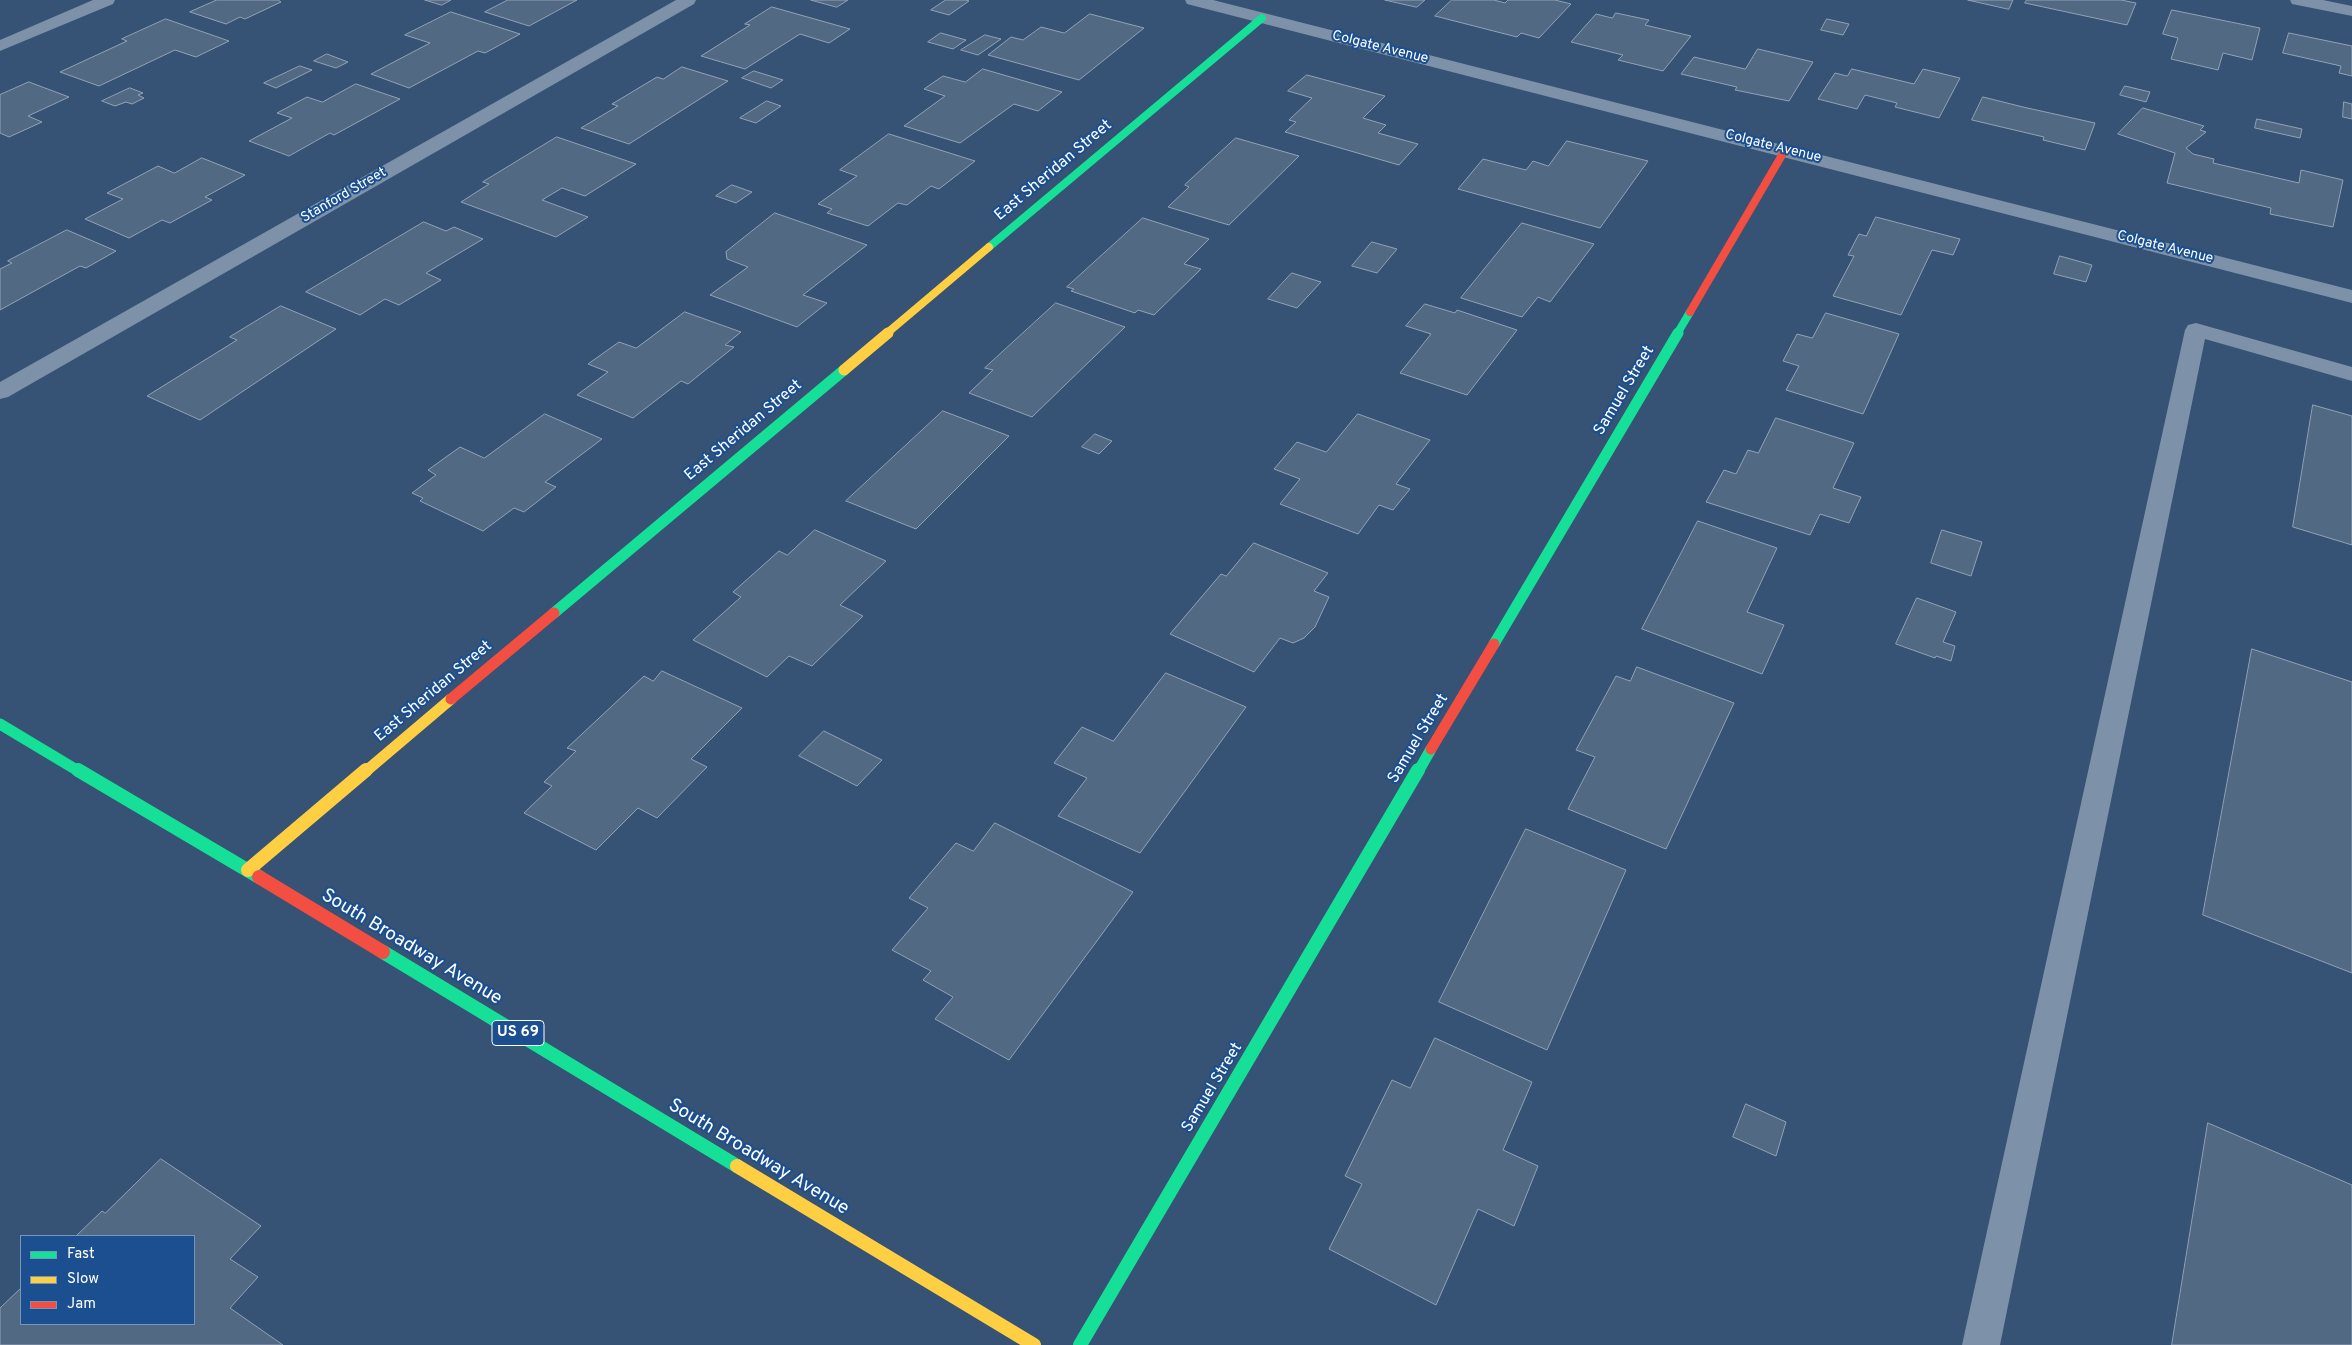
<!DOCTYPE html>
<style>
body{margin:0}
#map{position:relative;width:2352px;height:1345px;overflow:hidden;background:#365274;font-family:Overpass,sans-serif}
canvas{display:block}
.legend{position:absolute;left:20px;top:1235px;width:175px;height:90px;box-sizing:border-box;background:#1b4f8f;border:1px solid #7695bc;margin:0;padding:6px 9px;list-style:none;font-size:15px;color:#fff}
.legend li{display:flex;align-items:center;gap:10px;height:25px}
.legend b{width:25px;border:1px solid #7695bc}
</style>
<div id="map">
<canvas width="2352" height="1345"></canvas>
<ul class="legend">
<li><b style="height:6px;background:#16e098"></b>Fast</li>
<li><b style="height:6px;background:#ffcf43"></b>Slow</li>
<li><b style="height:6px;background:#f24e42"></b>Jam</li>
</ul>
</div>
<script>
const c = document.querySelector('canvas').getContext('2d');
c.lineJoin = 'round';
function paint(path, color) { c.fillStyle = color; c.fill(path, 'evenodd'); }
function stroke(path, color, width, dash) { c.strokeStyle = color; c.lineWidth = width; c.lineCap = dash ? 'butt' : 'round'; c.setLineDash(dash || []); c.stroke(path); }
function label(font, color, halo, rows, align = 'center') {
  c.font = font + ' Overpass,sans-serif'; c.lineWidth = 4; c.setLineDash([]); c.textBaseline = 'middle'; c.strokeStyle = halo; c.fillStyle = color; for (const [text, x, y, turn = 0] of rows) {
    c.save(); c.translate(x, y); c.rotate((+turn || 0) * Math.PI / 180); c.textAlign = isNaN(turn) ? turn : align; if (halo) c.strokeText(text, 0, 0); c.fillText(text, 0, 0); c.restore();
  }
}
const building = new Path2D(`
 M217,0H278L281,2L245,19L240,17L226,24L190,12Z
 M425,0H451L442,5Z
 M508,0H577L529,26L485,12Z
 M811,0H848L837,7Z
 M946,0H966L969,1L949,15L931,10Z
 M1385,0H1425L1417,7Z
 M1452,0H1494L1505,3L1508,0H1555L1571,4L1539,38L1521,33L1517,37L1435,16Z
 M1968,0H2013L2009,9Z
 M2027,0H2121L2136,3L2127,25L2025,3Z
 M772,7L850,29L829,43L800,34L745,69L701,56L750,25L745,24Z
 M2172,10L2260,28L2252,60L2223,53L2218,70L2171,59L2178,38L2163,34Z
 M451,12L520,34L485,53L478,51L409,88L371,74L430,43L405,35Z
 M1616,13L1649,20L1645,25L1691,36L1663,71L1618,60L1623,55L1571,42L1596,14L1612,18Z
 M1090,14L1144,28L1079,80L988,55L1011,37L1023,40L1041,27L1064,33Z
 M166,19L229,41L196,57L175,50L99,86L60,72L127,41L122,39Z
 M1827,19L1849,24L1843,35L1821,30Z
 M941,33L966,40L953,49L928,42Z
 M2289,33L2352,46V76L2339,73L2341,66L2283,53Z
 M985,35L1001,39L978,55L961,50Z
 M1758,49L1813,62L1789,101L1735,90L1737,87L1681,74L1694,57L1745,69Z
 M327,54L348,62L336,68L314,61Z
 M300,66L312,70L276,88L264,83Z
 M682,67L728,81L629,144L581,128L618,106L612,104L657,77L663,79Z
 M983,69L1062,92L1038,111L1014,104L960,143L904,126L945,96L924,89L943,76L965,82Z
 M1852,69L1914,84L1923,69L1960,78L1939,118L1895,107L1897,103L1865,95L1857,109L1818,99L1835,73L1847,76Z
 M754,71L783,80L771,88L742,78Z
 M1307,75L1385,96L1363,118L1386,125L1378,133L1418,144L1399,165L1285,132L1296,122L1289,120L1312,98L1288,91Z
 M29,82L69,97L28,116L42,122L9,137L0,133V95Z
 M356,84L400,99L334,135L330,133L289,156L249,141L292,118L277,113L307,97L322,102Z
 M2125,86L2150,92L2146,102L2120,95Z
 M130,88L143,93L138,95L144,98L132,104L126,102L115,106L102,101Z
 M1983,97L2023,107L2095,123L2085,150L2043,140L2044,137L1972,120Z
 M767,101L781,106L756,123L740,118Z
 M2344,102L2352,104V119L2343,117Z
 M2143,108L2204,126L2200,130L2206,132L2186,148L2193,154L2214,159L2213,163L2299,183L2301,170L2343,180L2333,227L2270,214L2271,208L2167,183L2175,153L2118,134Z
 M2257,119L2302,129L2300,138L2255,128Z
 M889,134L975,161L939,189L931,186L907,205L898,203L868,226L827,213L832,209L818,204L857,176L840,170Z
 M557,137L636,164L585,196L562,188L542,200L588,217L556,237L461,202L489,184L483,182Z
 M1236,138L1299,156L1229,225L1168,207L1189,187L1185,185Z
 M1567,141L1648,161L1600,228L1458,189L1483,159L1526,170L1533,161L1548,166Z
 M202,158L245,175L205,197L212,200L170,223L162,220L129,238L85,219L123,199L107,193L158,166L174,173Z
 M732,185L752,192L736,203L716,196Z
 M775,213L867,245L803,295L827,303L797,327L710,295L748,267L727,259L726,252Z
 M1876,217L1960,239L1953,255L1932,250L1901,315L1833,296L1854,256L1848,255L1859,234L1866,236Z
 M1143,218L1209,239L1184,264L1201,269L1154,315L1138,310L1135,313L1071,291L1074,289L1067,287Z
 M424,222L446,231L454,227L483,239L426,273L441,280L399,305L385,299L360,315L306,292Z
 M1522,223L1594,244L1550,302L1538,297L1522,317L1461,298Z
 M67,230L116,251L86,268L80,266L0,310V269L12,263L8,261Z
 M1372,242L1397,249L1377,273L1352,266Z
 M2060,256L2092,265L2086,282L2054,274Z
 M1292,273L1321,282L1297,308L1268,299Z
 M1056,303L1125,327L1032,417L969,393L993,370L985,368Z
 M1425,304L1455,313L1457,310L1517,330L1467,395L1400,373L1431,334L1406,326Z
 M281,306L336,329L200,420L147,396L237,340L230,337Z
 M685,312L741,332L725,345L734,347L688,384L681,381L633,418L577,395L608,372L588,364L619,342L636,348Z
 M1826,313L1899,334L1863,414L1786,390L1799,366L1783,361L1797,334L1812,338Z
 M2313,405L2352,416V545L2293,527Z
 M943,411L1009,436L916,529L846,501Z
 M545,414L602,439L545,482L556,487L524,512L514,508L483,531L420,501L423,498L412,493L436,475L428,470L460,447L484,458Z
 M1358,414L1430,440L1396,484L1410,489L1393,510L1379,505L1358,534L1280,504L1300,479L1274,469L1297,442L1326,452Z
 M1776,418L1854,443L1833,488L1861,497L1849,523L1820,514L1810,535L1706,502L1724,470L1736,474L1748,450L1758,453Z
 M1095,434L1112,441L1099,454L1082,447Z
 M1698,521L1777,548L1747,612L1784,625L1762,674L1642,629Z
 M815,530L886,561L840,605L863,616L812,666L789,656L767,677L693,640L741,597L733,592L779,551L787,555Z
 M1942,530L1982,542L1971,576L1931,563Z
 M1254,543L1328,573L1314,591L1329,597L1315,627L1304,638L1293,643L1280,638L1254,672L1170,634L1221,574L1226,576Z
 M1917,598L1956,612L1943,642L1955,646L1951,661L1936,656L1935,658L1896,644Z
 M2252,649L2352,682V973L2203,915Z
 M1637,667L1734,703L1666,849L1568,809L1595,757L1576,750L1616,676L1630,681Z
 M662,671L742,708L691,759L707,767L657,818L638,808L596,850L524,813L552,786L544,782L576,751L567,748L644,676L653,681Z
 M1166,673L1246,707L1140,853L1058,816L1087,778L1054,763L1082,727L1113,741Z
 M824,731L882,760L857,786L799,756Z
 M995,823L1133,892L1009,1060L935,1019L953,997L923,980L931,971L892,950L928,908L909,898L956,843L973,851Z
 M1526,829L1626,870L1547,1050L1439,1002Z
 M1435,1038L1532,1082L1503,1150L1538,1166L1514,1226L1478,1209L1436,1305L1329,1249L1362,1184L1345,1176L1392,1080L1410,1088Z
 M1746,1104L1786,1122L1776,1156L1733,1137Z
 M2208,1123L2352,1185V1345H2172Z
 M161,1159L261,1226L230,1259L258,1277L230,1308L283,1345H0V1308L21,1288V1324H194V1236H76L102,1211L105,1213Z`);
paint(building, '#526984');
stroke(building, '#92a2b6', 1);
paint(new Path2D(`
 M2196,323L2352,367V381L2205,339L2000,1345H1962L2185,330L2188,325Z`), '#7d92a8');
paint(new Path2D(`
 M93,0H115L113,4L0,51V40Z
 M676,0H696L694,4L8,397L0,399V382Z
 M1185,0H1213L2352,290V303L1187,4Z
 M2290,0H2323L2352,6V16L2292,4Z`), '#7d92a8');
stroke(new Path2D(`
 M989,247L1262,18
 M1677,334L1690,312`), '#16e098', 8);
stroke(new Path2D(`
 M554,613L844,370
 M1494,644L1678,333
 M0,724L80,772
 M1418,772L1431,749`), '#16e098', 11);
stroke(new Path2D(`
 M78,770L259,877
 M383,952L737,1166
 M1080,1345L1418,770`), '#16e098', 14);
stroke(new Path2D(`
 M886,334L989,247`), '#ffcf43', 8);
stroke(new Path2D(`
 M844,370L888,333
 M365,772L451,699`), '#ffcf43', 11);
stroke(new Path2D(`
 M248,870L366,770
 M737,1166L1034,1345`), '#ffcf43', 14);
stroke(new Path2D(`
 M1690,312L1785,150`), '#f24e42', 8);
stroke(new Path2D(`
 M451,699L554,613
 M1431,749L1494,644`), '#f24e42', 11);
stroke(new Path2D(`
 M259,877L383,952`), '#f24e42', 14);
label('14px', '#fff', '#1b4f8f', [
 ["Colgate Avenue",1380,48,14],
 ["Colgate Avenue",1773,147,14],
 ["Stanford Street",344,196,-30],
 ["Colgate Avenue",2165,248,14]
]);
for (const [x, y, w] of [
 [518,1033,52]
]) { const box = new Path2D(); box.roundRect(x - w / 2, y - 12.5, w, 25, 4); c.fillStyle = '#1b4f8f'; c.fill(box); stroke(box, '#fff', 1); }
label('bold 15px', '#fff', null, [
 ["US 69",518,1033]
]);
label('16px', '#fff', '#1b4f8f', [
 ["East Sheridan Street",1054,171,-40],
 ["Samuel Street",1625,391,-59],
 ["East Sheridan Street",744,431,-40],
 ["East Sheridan Street",434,692,-40],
 ["Samuel Street",1419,739,-59],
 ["Samuel Street",1213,1088,-59]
]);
label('19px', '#fff', '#1b4f8f', [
 ["South Broadway Avenue",411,948,31],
 ["South Broadway Avenue",758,1158,31]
]);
</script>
